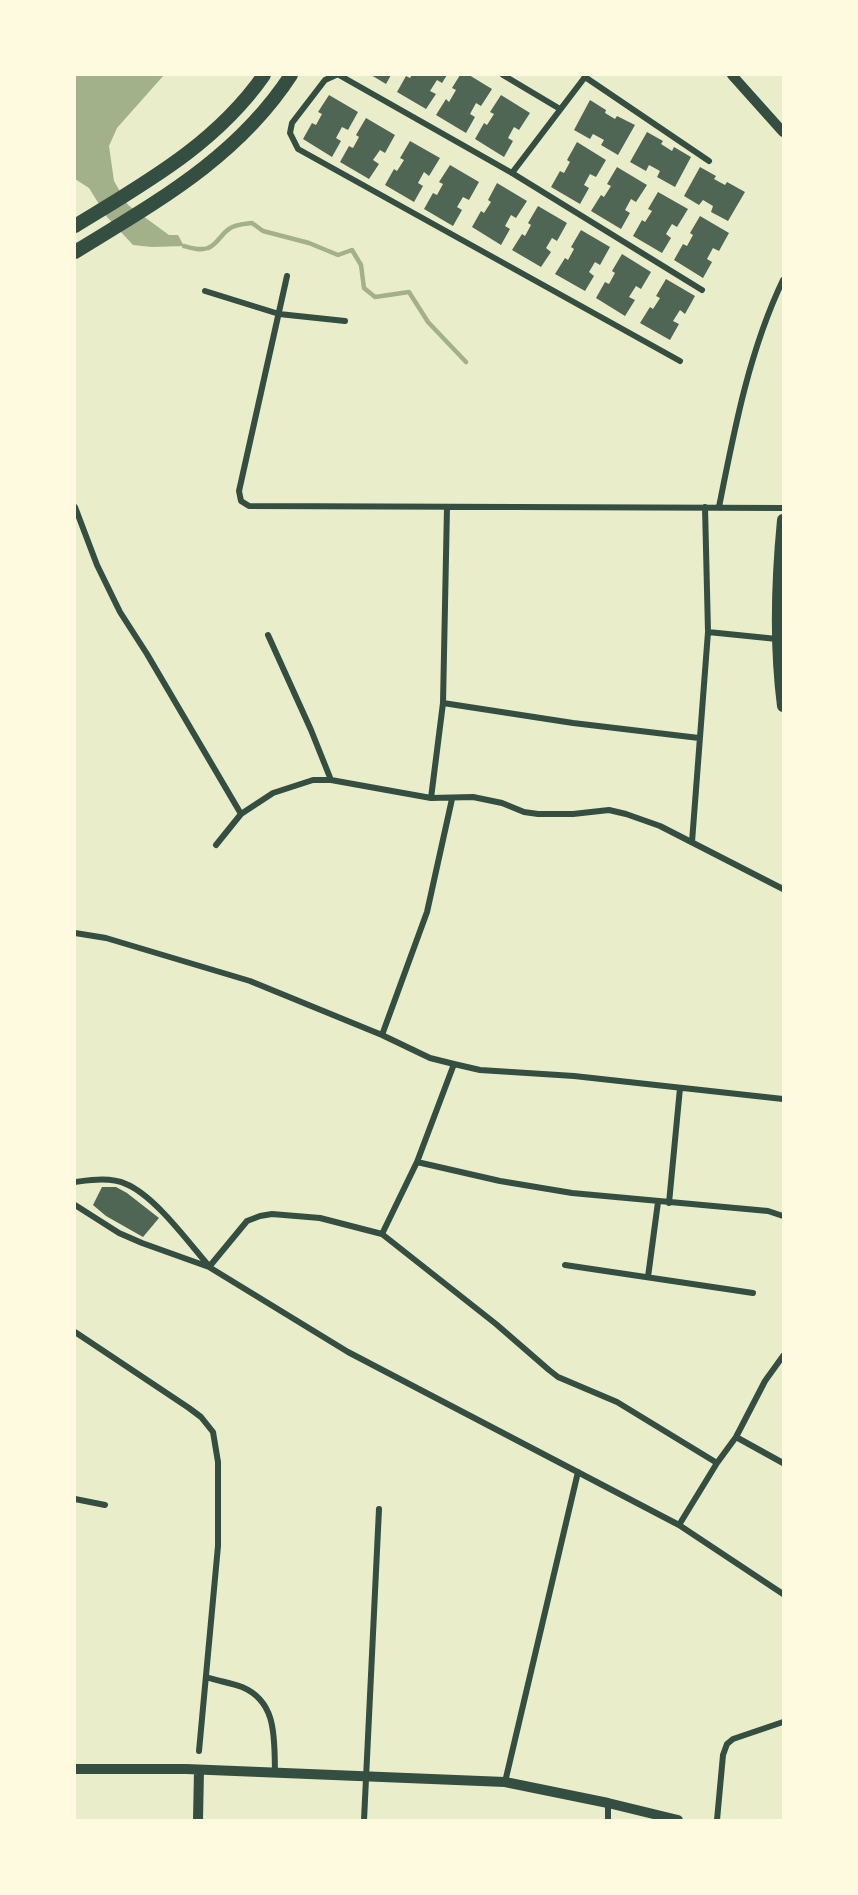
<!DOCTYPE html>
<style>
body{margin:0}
#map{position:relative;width:858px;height:1895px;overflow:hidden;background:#e9edc9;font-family:"Exo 2",sans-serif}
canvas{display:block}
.frame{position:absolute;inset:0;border:76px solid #fefae0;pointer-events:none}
</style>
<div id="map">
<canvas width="858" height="1895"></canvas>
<div class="frame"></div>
</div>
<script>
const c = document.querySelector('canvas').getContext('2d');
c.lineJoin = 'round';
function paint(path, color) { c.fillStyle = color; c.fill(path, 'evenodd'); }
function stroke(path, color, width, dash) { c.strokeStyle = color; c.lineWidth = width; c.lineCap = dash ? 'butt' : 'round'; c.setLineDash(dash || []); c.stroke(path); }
paint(new Path2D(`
 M75,75H164L117,128L109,146L114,181L128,205L169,235H178L184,246L152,247L133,245L107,217L89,188L75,179Z`), '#a3b18a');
stroke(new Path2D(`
 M184,246C191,248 200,251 208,248C217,245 221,234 229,229C235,224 244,224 252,223L263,231L309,243L338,255L352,250L361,265L364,288L375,297L409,292L428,322L466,362`), '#a3b18a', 4.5);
paint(new Path2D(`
 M371,75H391L386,84Z
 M412,75H447L442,83L437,80L430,91L436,94L426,109L397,92L406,76L410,78Z
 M460,75H469L492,89L481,106L476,103L470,114L475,117L466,133L436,115L446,99L449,102L456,90L452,88Z
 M329,95L358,112L348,130L342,127L336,138L341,141L332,157L303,139L312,123L316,125L322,114L318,112Z
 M501,95L530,113L519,130L514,127L508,138L513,141L504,157L475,139L484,123L487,125L494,114L490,112Z
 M590,100L606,110L605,113L615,119L617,116L635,125L618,155L601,145L604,140L593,134L590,139L574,130Z
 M366,118L395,135L385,153L380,150L373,160L379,164L369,179L340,162L349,146L353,148L359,137L356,135Z
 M647,132L663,141L661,144L672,151L674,147L691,157L675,187L657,177L660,171L649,165L646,171L630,162Z
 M410,141L440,158L429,176L424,172L418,183L423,186L414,202L385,185L394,169L397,171L404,160L400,158Z
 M577,142L606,160L596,177L590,174L584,185L589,188L580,204L551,187L560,171L564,173L570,162L567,160Z
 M450,165L479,182L469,200L463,197L457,207L462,210L453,226L424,209L433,193L437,195L443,184L439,182Z
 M617,167L647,185L636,202L631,199L625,210L630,213L621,229L591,211L601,195L604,197L611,186L607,184Z
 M700,167L716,176L714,179L725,185L727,182L745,192L728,221L711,212L713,206L703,200L699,205L684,196Z
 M497,183L527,201L516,218L511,215L505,226L510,229L501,245L472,227L481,211L484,213L491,202L488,200Z
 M658,192L688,209L677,227L672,224L666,234L671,238L662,253L633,236L642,220L645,222L652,211L648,209Z
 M538,206L567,223L557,241L552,238L546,248L551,252L541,267L512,250L522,234L525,236L531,225L528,223Z
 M700,216L729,233L719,251L713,248L707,259L712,262L703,278L674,260L683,244L687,246L693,235L690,233Z
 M581,230L610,247L600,265L595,262L589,272L594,276L585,291L555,274L565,258L568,260L574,249L571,247Z
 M622,254L651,272L641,289L636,286L629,297L635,300L625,316L596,298L605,282L609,284L615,273L612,271Z
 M666,279L695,296L685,314L680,310L673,321L679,324L670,340L640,323L650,307L653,309L660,298L656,296Z
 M102,1187H116L127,1193L159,1218L143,1237L106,1216L93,1205Z`), '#4f6655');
stroke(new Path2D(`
 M336,75L325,80L292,123L290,133L298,149L680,361
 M339,75L512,173L702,290
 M503,75L560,109
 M584,75L585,77L709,161
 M512,173L585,77
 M287,276L239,491L241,501L249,506L783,508
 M205,291L279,314L345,321
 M75,507L97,565L120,612L147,654L241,814
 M719,507C734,431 749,351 783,280
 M708,632L777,639
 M268,635L311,730L331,780
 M443,703L573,723L699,738
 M431,798L443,703L447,507
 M692,842L708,632L705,507
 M216,845L241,814L273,793L313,780H331L431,798L473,797L502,803L524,812L538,814H573L609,810L626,814L660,826L783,889
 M75,933L106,938L250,981L382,1035L430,1058L454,1064L480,1070L574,1076L783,1099
 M382,1035L427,912L452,799
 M417,1162L500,1181L572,1193L768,1211L783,1216
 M75,1182C91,1180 110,1177 126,1184C155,1196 188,1242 209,1266
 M669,1203L680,1088
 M75,1205L119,1233L142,1243L209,1267L348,1352L679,1525L783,1594
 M382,1234L417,1162L454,1064
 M565,1265L753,1293
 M209,1267L247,1221L260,1216L272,1214L320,1218L382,1234L496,1324L549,1370L558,1377L617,1402L717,1463
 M648,1277L658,1202
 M75,1332L189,1408L201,1417L213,1432L218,1462V1546L199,1751
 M736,1437L783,1463
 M75,1499L105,1505
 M679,1525L717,1463L736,1437L765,1381L783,1356
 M206,1677C218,1681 231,1683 242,1687C278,1702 274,1740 275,1772
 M505,1782L578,1472
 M364,1820L379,1509
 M608,1820V1803
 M717,1820L723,1755L727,1744L733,1739L783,1722`), '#344e41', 6);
stroke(new Path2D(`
 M732,75L783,132
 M75,1769H186L505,1782L608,1803L678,1820
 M198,1820L199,1770`), '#344e41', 10);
stroke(new Path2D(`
 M783,520C777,582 775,644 783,706`), '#344e41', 12);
stroke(new Path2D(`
 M75,226C145,183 216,144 264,75
 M75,252C156,202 237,158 291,75`), '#344e41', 14);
</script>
